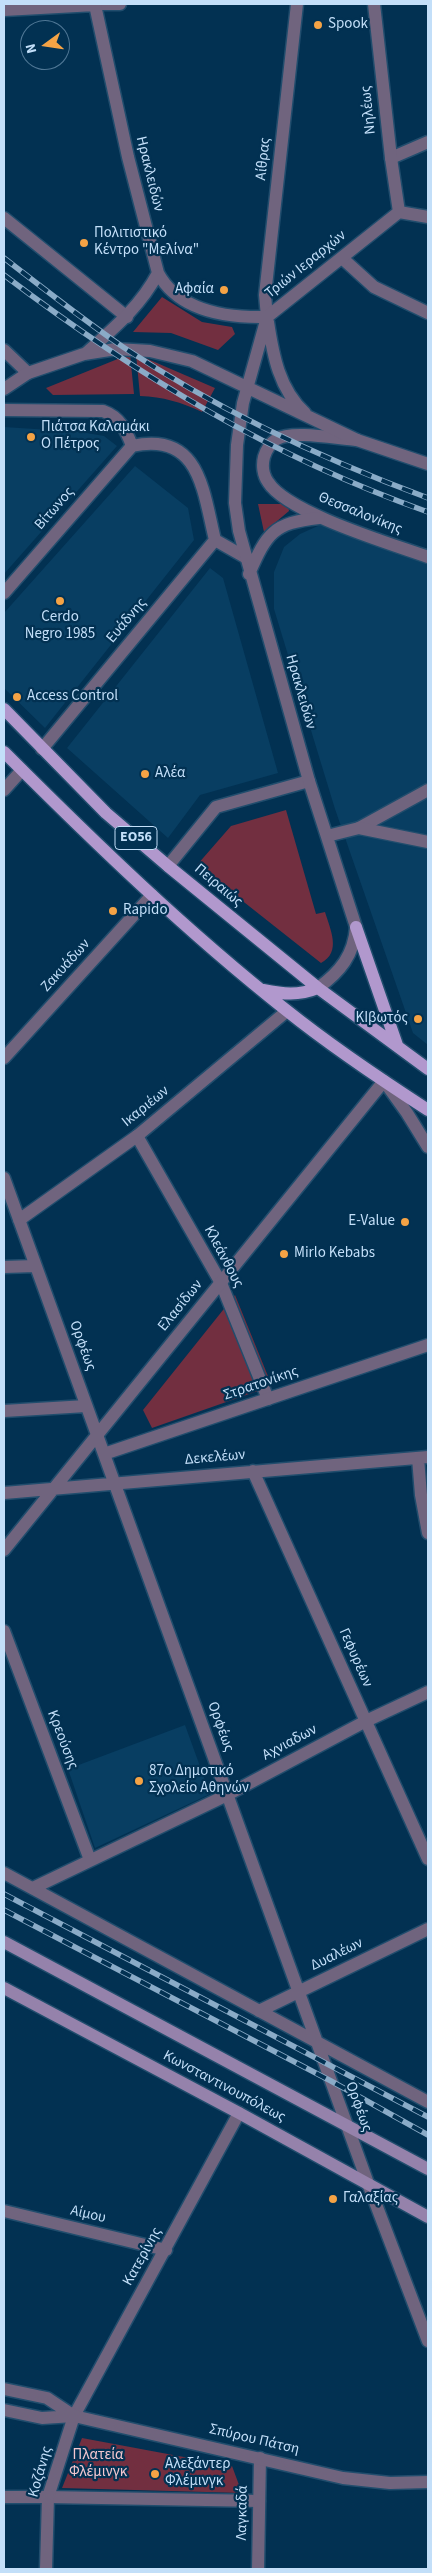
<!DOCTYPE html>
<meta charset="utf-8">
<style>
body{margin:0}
#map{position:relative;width:432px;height:2573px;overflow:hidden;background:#023152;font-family:"Source Sans 3",sans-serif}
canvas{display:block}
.frame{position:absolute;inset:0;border:5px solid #c3dff9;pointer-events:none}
.north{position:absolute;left:20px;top:20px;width:50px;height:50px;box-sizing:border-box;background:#023152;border:1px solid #4f7795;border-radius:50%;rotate:256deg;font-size:14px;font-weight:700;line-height:20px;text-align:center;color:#c3dff9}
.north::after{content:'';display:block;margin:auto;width:18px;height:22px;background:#f5a345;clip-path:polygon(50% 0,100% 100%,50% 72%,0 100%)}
</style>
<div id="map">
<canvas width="432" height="2573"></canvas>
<div class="frame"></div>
<div class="north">N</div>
</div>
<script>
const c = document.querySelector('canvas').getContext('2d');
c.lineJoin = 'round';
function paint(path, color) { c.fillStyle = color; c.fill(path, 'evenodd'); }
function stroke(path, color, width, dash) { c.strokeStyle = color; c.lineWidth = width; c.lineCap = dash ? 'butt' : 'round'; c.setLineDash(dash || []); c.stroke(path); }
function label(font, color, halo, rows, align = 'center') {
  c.font = font + ' "Source Sans 3",sans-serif'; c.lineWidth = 4.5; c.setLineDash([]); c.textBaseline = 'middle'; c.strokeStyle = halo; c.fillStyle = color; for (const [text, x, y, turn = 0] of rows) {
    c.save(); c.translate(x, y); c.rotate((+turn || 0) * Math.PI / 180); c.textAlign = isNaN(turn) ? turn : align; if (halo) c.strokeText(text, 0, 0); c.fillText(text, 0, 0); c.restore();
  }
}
paint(new Path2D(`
 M4,427L81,432L104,436L117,446L4,574Z
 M135,466L188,508L194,540L45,728L4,688V613Z
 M320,525L428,564V1045L413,1033L335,809L274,609V572L284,547L300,534Z
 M210,568L223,578L278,773L200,795L168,838L67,748Z
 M185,1725L210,1794L95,1848L68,1769Z`), '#083e62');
paint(new Path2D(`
 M162,297L202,322L232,327L235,334L218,350L171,333L133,332Z
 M130,354L134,394L53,395L46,388Z
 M136,354L215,388L202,412C181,402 163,397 140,396Z
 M258,504H288L289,511L264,532Z
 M286,810L316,914L325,912C330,929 342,952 321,963L197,865L231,826Z
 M235,1295L272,1386L152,1428L143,1410Z
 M82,2438L232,2466L242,2493L62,2488Z`), '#722f40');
const pedestrian = new Path2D(`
 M4,218L127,317
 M4,350L28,373
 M137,1136L221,1283L268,1399
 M4,1631L90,1860
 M48,2497L259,2501`);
const minor = new Path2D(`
 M95,4H120
 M391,158L428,142
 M342,258L374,287L428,313
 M267,317L265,295L297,4
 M4,410L103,411C120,417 126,430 132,446
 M357,440C338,439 293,430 277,439C271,442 266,450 264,457C262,465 263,475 268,482C287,513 392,544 428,557
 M132,446C200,431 203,491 215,540
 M215,540L245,557
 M4,593L132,446
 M42,749L215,540
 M4,790L22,770
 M359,828L428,790
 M168,866L216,807L309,781
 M4,1058L152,895
 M4,1178L369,2186
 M19,1220L137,1136L287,1011
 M4,1267L35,1266
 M4,1411L86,1406
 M104,1454L428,1345
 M418,1458L421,1495L428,1533
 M253,1471L428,1859
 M4,1493L428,1457
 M4,1550L384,1081L407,1113L428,1147
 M4,1873L428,2102
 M33,1888L227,1795L366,1721L428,1692
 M259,2011L428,1929
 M4,2211L166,2250
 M4,2497H48
 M46,2569L48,2497L74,2416L239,2113
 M258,2569L260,2458`);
const tertiary = new Path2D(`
 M374,4L391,158L399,212
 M4,10L95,5L128,157L158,273C179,312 227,318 267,317
 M268,322C273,355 279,389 305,413
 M85,354C113,329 140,307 158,273
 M4,389L28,373L84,354L116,349L150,351L192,361L357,440L428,464
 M249,574C267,533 273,523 319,518
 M327,836L359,828L428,842
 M318,988C340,972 354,955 356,927L309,781L239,531L235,503L237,445L243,403L267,317L399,212L428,217
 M369,2186L428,2341
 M4,2389L47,2398L74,2416
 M4,2410L42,2418L74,2416L343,2478L390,2483L428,2482`);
const secondary = new Path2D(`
 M4,1942L428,2169
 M4,1988L239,2113L428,2217`);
const primary = new Path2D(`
 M4,709L106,813L168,866L318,988L428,1069
 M4,752C94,842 186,931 286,1010C331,1046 380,1079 428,1110
 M356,927L397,1045
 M263,990C283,994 298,996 318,988`);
stroke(pedestrian, '#214d6d', 15);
stroke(minor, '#214d6d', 15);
stroke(tertiary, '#214d6d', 15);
stroke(secondary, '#214d6d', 15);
stroke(primary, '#214d6d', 15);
stroke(pedestrian, '#70647e', 12);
stroke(minor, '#70647e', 12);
stroke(tertiary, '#70647e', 12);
stroke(secondary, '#9582ab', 12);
stroke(primary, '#b198cd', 12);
const rail = new Path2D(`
 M4,258C43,288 82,319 123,347C218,410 322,459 428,498
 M4,275C136,375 272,457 428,512
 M4,1894L428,2117
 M4,1910L331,2081L428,2135`);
stroke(rail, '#8aabc7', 5.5);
stroke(rail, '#023152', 4, [11]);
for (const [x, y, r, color] of [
 [318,25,5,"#f5a345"],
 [84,243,5,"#f5a345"],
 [224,290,5,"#f5a345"],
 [31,437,5,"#f5a345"],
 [60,601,5,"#f5a345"],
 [17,697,5,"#f5a345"],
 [145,774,5,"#f5a345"],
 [113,911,5,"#f5a345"],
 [418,1019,5,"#f5a345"],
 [405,1222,5,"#f5a345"],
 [284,1254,5,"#f5a345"],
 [139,1781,5,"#f5a345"],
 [333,2199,5,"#f5a345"],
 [155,2474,5,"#f5a345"]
]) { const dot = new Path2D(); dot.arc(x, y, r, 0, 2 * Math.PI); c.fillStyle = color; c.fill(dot); stroke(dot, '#023152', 2); }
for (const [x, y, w] of [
 [136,838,42]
]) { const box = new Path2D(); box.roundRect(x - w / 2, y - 11.5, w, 23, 4); c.fillStyle = '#023152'; c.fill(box); stroke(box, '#c3dff9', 1); }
label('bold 14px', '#c3dff9', null, [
 ["ΕΟ56",136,838]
]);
label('15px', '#c3dff9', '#023152', [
 ["Spook",328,25],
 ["Πολιτιστικό",94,234],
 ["Κέντρο \"Μελίνα\"",94,251],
 ["Αφαία",214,290,"right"],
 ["Πιάτσα Καλαμάκι",41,428],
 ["Ο Πέτρος",41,445],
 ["Cerdo",60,618,"center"],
 ["Negro 1985",60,635,"center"],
 ["Access Control",27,697],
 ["Αλέα",155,774],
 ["Rapido",123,911],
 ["ΚΙβωτός",408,1019,"right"],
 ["E-Value",395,1222,"right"],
 ["Mirlo Kebabs",294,1254],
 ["87ο Δημοτικό",149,1772],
 ["Σχολείο Αθηνών",149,1789],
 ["Γαλαξίας",343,2199],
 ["Αλεξάντερ",165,2465],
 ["Φλέμινγκ",165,2482]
], 'left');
label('15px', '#c3dff9', '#023152', [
 ["Νηλέως",369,110,-96],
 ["Αίθρας",264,159,-84],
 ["Ηρακλειδών",149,174,76],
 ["Τριών Ιεραρχών",306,265,-39],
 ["Βίτωνος",55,509,-49],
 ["Θεσσαλονίκης",360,514,22],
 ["Ευάδνης",127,621,-50],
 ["Ηρακλειδών",300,692,74],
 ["Πειραιώς",218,886,40],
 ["Ζακυάδων",66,966,-48],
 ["Ικαριέων",146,1107,-39],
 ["Κλεάνθους",223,1257,62],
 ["Ελασίδων",181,1306,-51],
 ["Ορφέως",82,1346,70],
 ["Στρατονίκης",261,1384,-19],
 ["Δεκελέων",215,1458,-5],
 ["Γεφυρέων",355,1658,66],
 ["Ορφέως",220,1727,70],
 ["Κρεούσης",62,1740,69],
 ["Αχνιαδων",290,1743,-28],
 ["Δυαλέων",337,1955,-26],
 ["Κωνσταντινουπόλεως",224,2087,28],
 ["Ορφέως",358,2107,70],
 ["Αίμου",88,2215,13],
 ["Κατερίνης",143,2257,-61],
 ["Σπύρου Πάτση",254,2440,13],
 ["Κοζάνης",41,2472,-74],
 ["Λαγκαδά",243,2513,-89]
]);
label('15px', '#f4c7cf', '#023152', [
 ["Πλατεία",98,2456],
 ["Φλέμινγκ",98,2473]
]);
</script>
